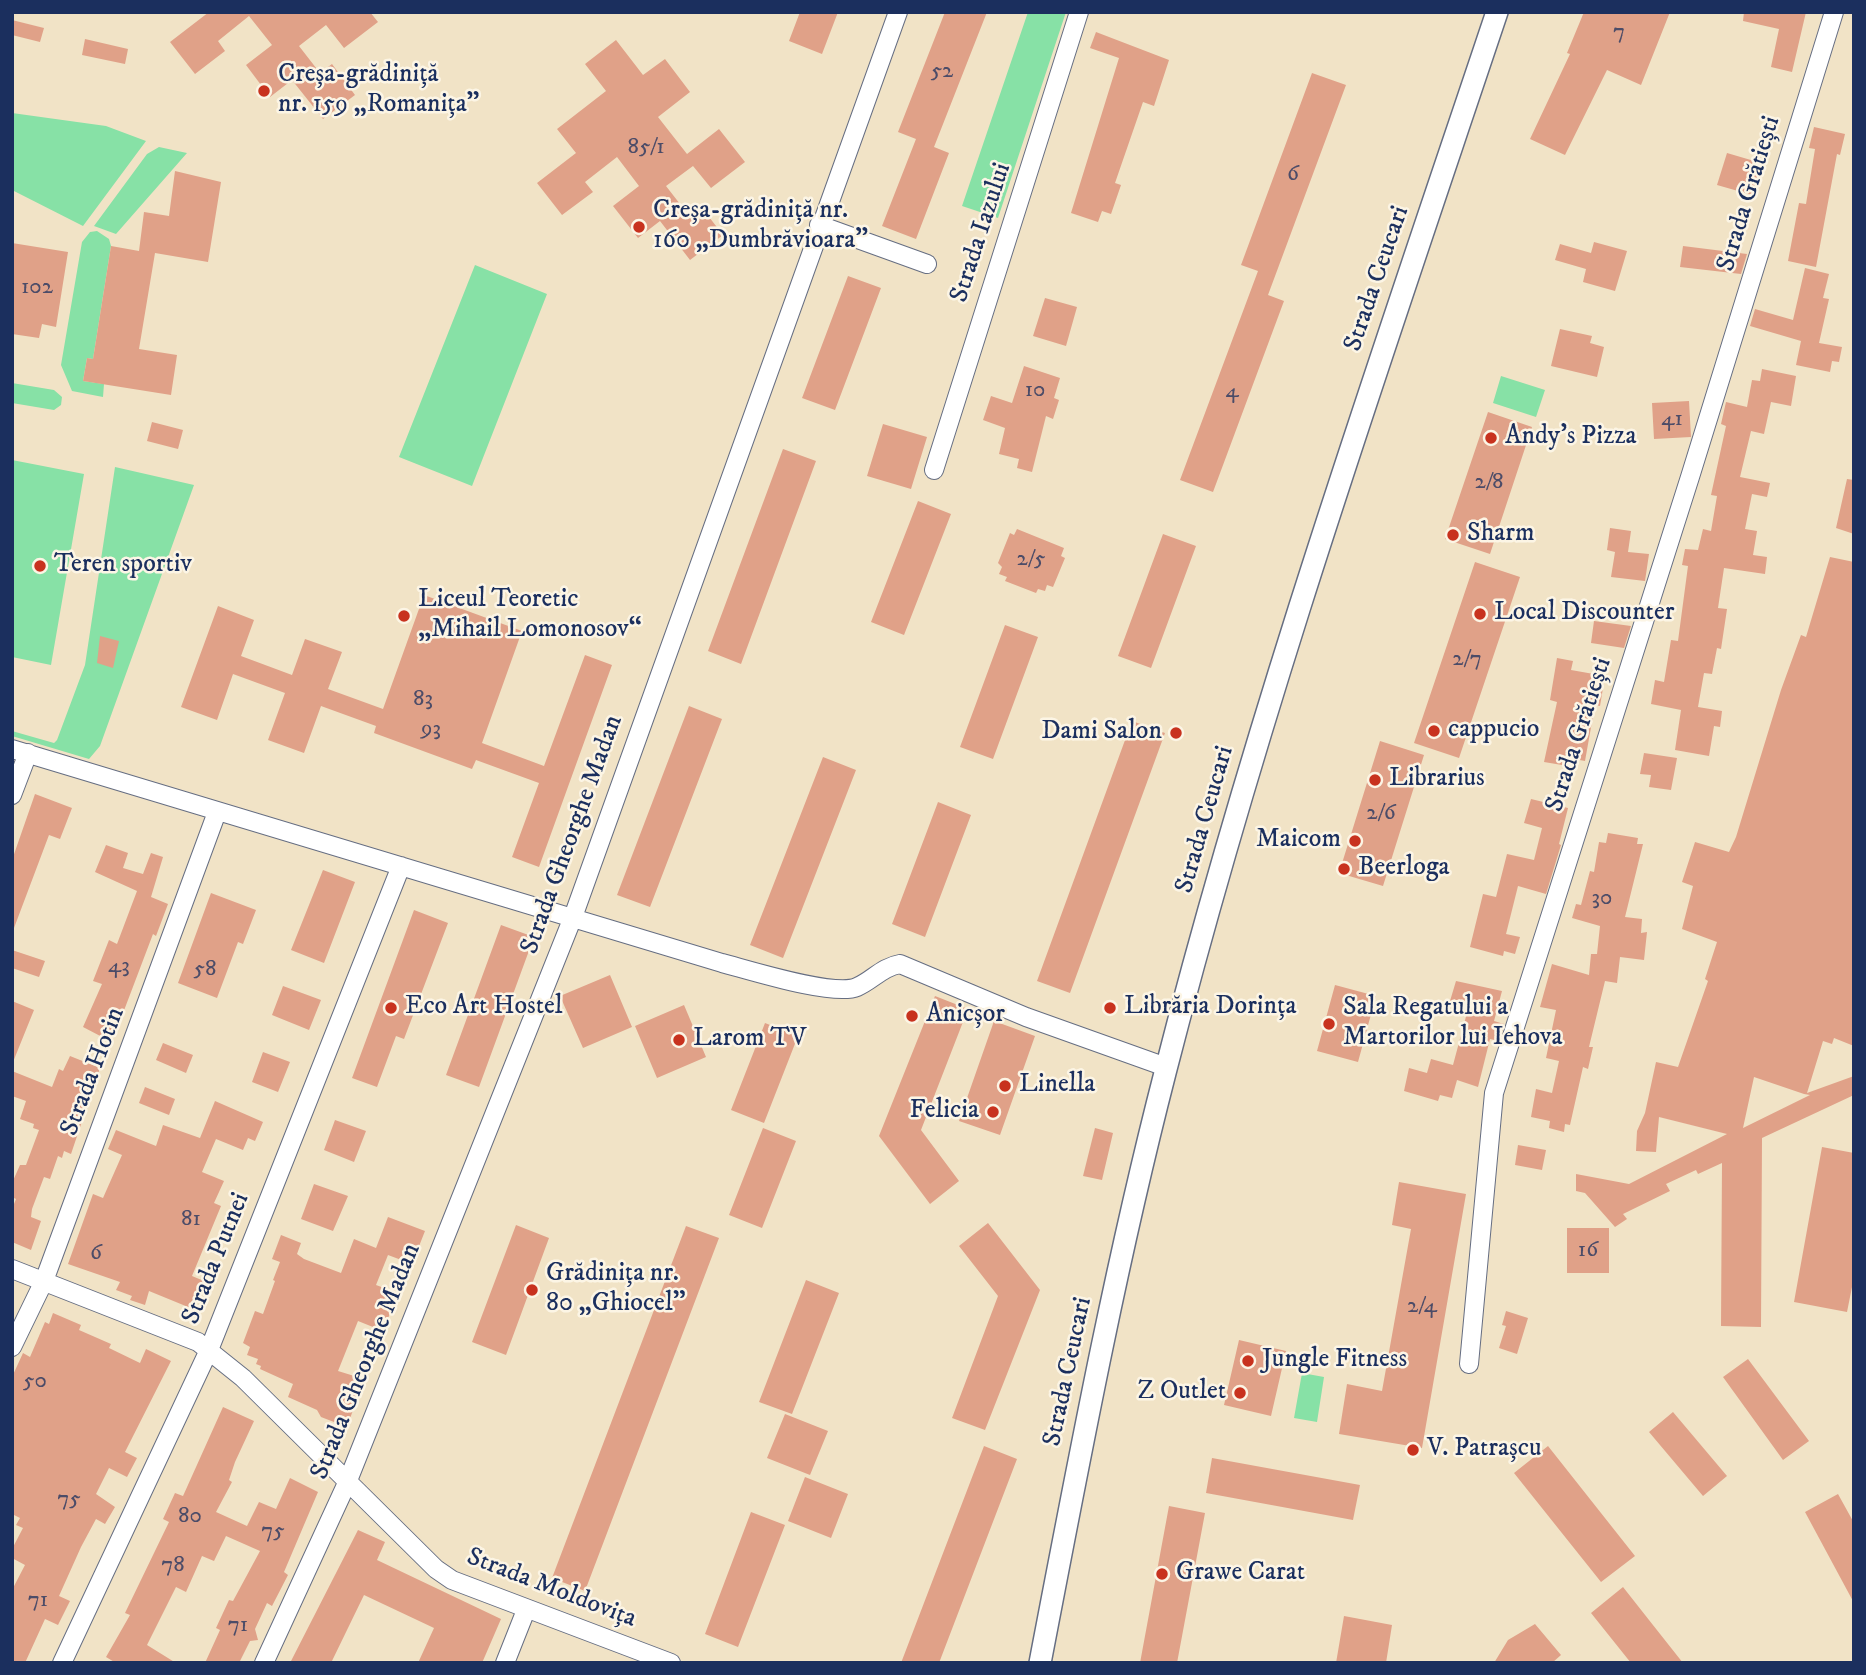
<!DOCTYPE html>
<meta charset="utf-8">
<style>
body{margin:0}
#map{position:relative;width:1866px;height:1675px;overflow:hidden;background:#f1e3c6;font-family:"IM FELL DW Pica",serif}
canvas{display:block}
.frame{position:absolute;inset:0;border:14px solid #1b2f5e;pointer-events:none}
</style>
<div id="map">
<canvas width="1866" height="1675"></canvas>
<div class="frame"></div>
</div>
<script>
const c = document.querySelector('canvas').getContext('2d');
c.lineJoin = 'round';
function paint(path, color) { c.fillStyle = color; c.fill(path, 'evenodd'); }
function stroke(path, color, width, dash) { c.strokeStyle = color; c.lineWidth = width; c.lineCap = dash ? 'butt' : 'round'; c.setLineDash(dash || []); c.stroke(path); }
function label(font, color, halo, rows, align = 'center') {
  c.font = font + ' "IM FELL DW Pica",serif'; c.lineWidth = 5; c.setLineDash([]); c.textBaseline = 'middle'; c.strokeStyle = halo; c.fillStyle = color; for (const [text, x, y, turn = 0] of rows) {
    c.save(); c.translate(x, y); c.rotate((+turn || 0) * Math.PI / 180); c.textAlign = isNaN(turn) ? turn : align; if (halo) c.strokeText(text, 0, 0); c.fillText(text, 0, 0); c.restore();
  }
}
paint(new Path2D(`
 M1028,12H1066L998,218L962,206Z
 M12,113L106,126L146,141L83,226L12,190Z
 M159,147L187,153L116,234L94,226L147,154Z
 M97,231L109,239L111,246L93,359L87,358L83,381L104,384L103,397L72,391L61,365L82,242L90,232Z
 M475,265L547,294L472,486L399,457Z
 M1501,376L1545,390L1536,417L1493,403Z
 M12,383L54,390L62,397L61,405L54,410L12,403Z
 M12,460L84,474L51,665L12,657Z
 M115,467L194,485L100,746L89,759L12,736V731L54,743L57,740L85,665Z
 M1302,1373L1324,1377L1317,1422L1294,1418Z`), '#87e1a6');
paint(new Path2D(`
 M209,12H370L378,22L344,48L326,25L299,46L320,73L332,64L355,95L323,119L292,80L270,97L246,65L272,45L249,16L218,41L225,51L195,74L170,42Z
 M800,12H838L822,54L789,41Z
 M945,12H987L934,147L949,153L916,239L882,226L916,139L898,132Z
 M1584,12H1670L1641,85L1607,70L1565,155L1530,139L1570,54L1567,53Z
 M1744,12H1806L1792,72L1771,67L1779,29L1743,21Z
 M12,20L44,28L40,42L12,35Z
 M1096,32L1169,60L1154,106L1143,102L1115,183L1121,185L1111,214L1102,211L1098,222L1071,213L1119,58L1090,48Z
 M85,39L128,49L125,64L82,55Z
 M616,40L643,75L665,59L690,92L658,117L687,154L719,129L745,162L711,188L693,166L666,186L687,213L699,204L723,235L690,260L660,221L638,238L613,206L639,186L617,157L585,182L593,192L562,215L537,183L576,153L557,129L606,91L585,64Z
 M1312,73L1346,85L1268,295L1284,301L1213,492L1180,480L1258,271L1241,265Z
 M1814,127L1845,134L1840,155L1837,154L1816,267L1788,261L1799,203L1806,204L1815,149L1809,148Z
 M1727,153L1761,163L1752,195L1717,185Z
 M175,171L221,182L208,262L155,253L139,349L177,355L171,395L83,381L87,358L93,359L111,246L139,251L144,212L169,216Z
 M1594,242L1627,251L1615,291L1583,282L1586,269L1555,260L1560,244L1591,253Z
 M12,243L68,252L56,327L42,324L39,338L12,334Z
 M1683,246L1747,254L1741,274L1680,267Z
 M1805,268L1829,274L1823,298L1829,299L1819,343L1842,347L1839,362L1832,361L1830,372L1796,365L1801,341L1750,326L1755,309L1793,320Z
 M848,276L881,288L835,410L802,398Z
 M1045,298L1077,307L1066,346L1033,336Z
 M1560,329L1592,336L1590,343L1604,347L1597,377L1551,366Z
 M1024,366L1060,378L1054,398L1059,400L1053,419L1046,416L1032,472L1017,468L1019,459L999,454L1005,428L983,420L991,396L1012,403Z
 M1762,369L1796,376L1791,406L1771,402L1764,434L1751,431L1740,477L1770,483L1767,497L1752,494L1745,529L1757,531L1753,555L1767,557L1765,574L1724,568L1718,608L1727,609L1721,649L1717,648L1712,674L1704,673L1698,707L1722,711L1720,727L1714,726L1709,756L1675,750L1681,710L1651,704L1655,680L1664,682L1671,640L1678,641L1688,566L1682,565L1685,549L1698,550L1703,529L1711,531L1717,496L1711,495L1726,426L1721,424L1726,402L1747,407L1752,380L1760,381Z
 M1689,401L1691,437L1654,439L1652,403Z
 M1488,412L1532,427L1490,554L1445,539Z
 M152,422L183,430L178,449L147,441Z
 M883,424L927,437L911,489L867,476Z
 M783,449L816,461L741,664L708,651Z
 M1847,479L1854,480V534L1836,528Z
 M918,501L951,514L904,635L871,622Z
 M1610,528L1631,531L1628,552L1649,554L1645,581L1611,577L1615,552L1607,550Z
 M1017,529L1064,548L1061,556L1065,558L1053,587L1047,585L1045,591L1038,589L1036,593L1005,581L1007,577L999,574L1002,567L998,563L1010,533L1014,535Z
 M1163,534L1196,546L1151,668L1118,656Z
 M1830,557L1854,562V1046L1834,1038L1832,1044L1823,1041L1807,1093L1854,1076V1095L1762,1138L1761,1327L1721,1326L1722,1163L1698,1174L1696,1170L1666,1184L1670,1191L1623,1214L1627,1219L1615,1227L1585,1193L1576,1191V1174L1629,1184L1727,1134L1659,1117L1656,1152L1636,1151L1637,1131L1645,1113L1656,1062L1678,1067L1708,981L1705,979L1717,942L1682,929L1693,886L1682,882L1695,842L1729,852L1736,837L1781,690L1801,635L1806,637ZM1754,1077L1804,1094L1810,1095L1743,1128Z
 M1475,562L1520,577L1459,758L1414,743Z
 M424,595L522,631L482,743L544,766L585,655L612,665L539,867L512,857L539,783L476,760L472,769L374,733L376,726L321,706L304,753L268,740L285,693L233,674L217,720L181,707L218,606L254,620L241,656L292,675L305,639L342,652L328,689L383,709Z
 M1594,621L1631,626L1624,648L1591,643Z
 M1005,625L1038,637L993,759L960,747Z
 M100,636L119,641L113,668L97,663Z
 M1557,658L1573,661L1571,670L1605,676L1600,706L1595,705L1585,761L1563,757L1562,765L1544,762L1557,702L1550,700Z
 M689,706L722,719L650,907L617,895Z
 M1132,721L1165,733L1070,993L1037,981Z
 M1380,741L1424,755L1383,886L1339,873Z
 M1644,753L1677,758L1671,790L1649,787L1651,775L1640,774Z
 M823,757L856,770L783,958L750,945Z
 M35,794L72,808L60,839L49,835L14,928L12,860Z
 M1531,799L1568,808L1559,844L1561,845L1546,894L1518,886L1506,934L1520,937L1515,954L1504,951L1503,956L1470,947L1483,894L1496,897L1507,854L1534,860L1542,828L1524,823Z
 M938,802L971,815L925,937L892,924Z
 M1608,833L1638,838L1637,844H1643L1625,917L1642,919L1641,933L1647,932L1644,960L1620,957L1617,983L1605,981L1589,1047H1593L1588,1069L1583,1067L1570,1125L1565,1124L1564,1132L1549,1128L1550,1121L1531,1117L1536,1089L1552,1093L1559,1061L1546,1058L1556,1010L1540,1007L1552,964L1589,975L1591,954H1597L1600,926L1572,918L1576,904L1581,905L1590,871L1594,872L1599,842L1606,843Z
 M106,845L128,853L123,868L143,874L151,853L163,857L151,897L168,904L156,936L153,934L120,1021L114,1033L109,1031L106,1039L83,1027L102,984L93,981L109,940L117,944L137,891L95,872Z
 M323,870L355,882L324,963L291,950Z
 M211,893L256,910L243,944L238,942L217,998L178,983Z
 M414,910L448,923L404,1039L396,1036L377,1087L352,1078Z
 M501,925L534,937L479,1087L446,1075Z
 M12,950L45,961L39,977L12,968Z
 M610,975L632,1027L583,1048L560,996Z
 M1456,981L1502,991L1494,1021L1504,1024L1499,1041L1490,1039L1478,1087L1457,1080L1452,1098L1440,1095L1438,1101L1404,1091L1409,1068L1427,1073L1431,1059L1453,1065L1468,1009L1450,1001Z
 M1335,985L1376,996L1358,1062L1317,1051Z
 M283,986L321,1000L309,1030L272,1015Z
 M935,996L968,1009L921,1130L959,1181L930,1204L879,1136Z
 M12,1001L34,1010L13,1062H12Z
 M684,1005L706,1057L657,1078L635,1026Z
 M994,1021L1035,1036L1000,1135L959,1121Z
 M765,1023L798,1036L764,1123L731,1110Z
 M163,1043L193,1055L186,1073L156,1060Z
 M263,1052L290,1062L278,1092L252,1082Z
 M70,1056L100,1068L71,1154L64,1151L62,1158L58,1156L50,1179L44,1177L32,1209L31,1217L41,1221L31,1250L12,1242V1209L16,1199L12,1197V1183L20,1165H26L39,1130L33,1128L34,1124L20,1119L26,1101L12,1096V1071L52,1087L59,1069L63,1071Z
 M145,1087L175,1099L169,1115L139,1103Z
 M215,1101L263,1122L255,1141L248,1138L243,1150L216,1139L202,1172L224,1181L214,1203L221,1206L192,1276L204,1281L193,1309L149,1291L145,1305L130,1300L132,1296L116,1290L120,1282L68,1264L93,1194L103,1198L122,1155L108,1149L116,1130L156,1146L163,1125L200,1138Z
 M335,1120L366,1131L354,1162L324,1150Z
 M763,1128L796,1141L762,1228L729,1215Z
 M1095,1128L1113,1133L1102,1180L1083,1176Z
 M1518,1145L1546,1150L1542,1170L1515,1165Z
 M1822,1147L1854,1153V1277L1847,1312L1794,1302Z
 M1399,1182L1466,1194L1422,1448L1339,1434L1347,1384L1382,1391L1411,1229L1392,1225Z
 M314,1184L348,1196L333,1231L301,1219Z
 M388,1217L425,1231L412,1264L388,1255L376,1285L398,1293L383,1331L358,1321L338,1371L364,1379L347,1427L321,1417L317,1410L288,1397L293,1384L260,1369L261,1366L256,1364L258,1359L247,1355L250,1347L243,1343L255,1311L263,1314L275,1281L273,1280L280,1262L272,1259L281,1235L301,1243L297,1254L304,1259L341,1273L354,1239L376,1248Z
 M988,1223L1040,1290L985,1430L952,1418L998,1296L959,1246Z
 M516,1225L549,1238L506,1355L472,1342Z
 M686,1226L719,1238L585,1591L552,1578Z
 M1567,1228H1609V1273H1567Z
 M806,1280L839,1293L792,1414L759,1402Z
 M1506,1311L1528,1318L1517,1354L1499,1348L1506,1326L1502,1325Z
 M53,1313L81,1325L79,1330L111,1344L109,1348L140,1363L146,1349L171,1361L125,1452L137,1458L127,1477L109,1468L96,1494L115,1507L105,1524L96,1519L81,1547L59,1596L70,1601L58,1625L45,1619L25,1663H12V1590L25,1565L12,1558V1549L23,1528L16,1525L20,1518L12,1514V1377L23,1353L30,1357L45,1322L49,1324Z
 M1239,1340L1286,1351L1271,1416L1224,1405Z
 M1748,1359L1809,1441L1783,1460L1723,1377Z
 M223,1407L254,1421L235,1462L229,1480L232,1482L216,1512L247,1526L259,1502L276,1509L290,1478L318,1492L284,1572L288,1575L272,1606L267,1603L255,1629L258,1640L250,1641L239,1663H205L220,1630L216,1628L229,1600L233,1601L260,1551L226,1536L214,1561L202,1556L186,1592L176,1587L147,1645L176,1663H116L106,1657L130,1615L125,1613L169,1522L163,1519L175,1493L183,1496Z
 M1673,1412L1727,1476L1703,1496L1649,1432Z
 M785,1414L828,1431L810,1475L767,1458Z
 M984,1446L1017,1459L939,1663H901Z
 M1548,1446L1635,1556L1601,1582L1514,1473Z
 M1212,1458L1360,1485L1353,1520L1206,1493Z
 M805,1477L848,1494L831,1538L788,1521Z
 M1838,1494L1854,1523V1603L1805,1512Z
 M1169,1506L1205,1513L1177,1663H1140Z
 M751,1512L785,1525L738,1647L705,1634Z
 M358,1530L385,1542L377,1560L501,1619L482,1663H418L434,1628L364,1595L331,1663H290Z
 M1623,1587L1649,1620L1683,1663H1631L1591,1613Z
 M1344,1616L1392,1625L1386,1663H1336Z
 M1535,1624L1561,1655L1552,1663H1494L1508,1640Z`), '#e0a188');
const minor = new Path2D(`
 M819,225L927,264
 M934,470L1079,12
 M12,749L722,963C749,970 834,997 857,987C873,980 882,967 900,964L1026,1017L1166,1067
 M12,795L28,753
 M12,1269L198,1342L243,1378L436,1569L452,1580L671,1663
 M12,1347L44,1281L217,812
 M1469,1364L1494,1093L1690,477L1834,12
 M62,1663L209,1350L401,866
 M264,1663L347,1483L573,917L898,12
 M505,1663L526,1610`);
const tertiary = new Path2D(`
 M1040,1663C1078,1465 1115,1267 1165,1073C1257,713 1379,364 1497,12`);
stroke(minor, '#666e82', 20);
stroke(tertiary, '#666e82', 24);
stroke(minor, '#fff', 18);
stroke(tertiary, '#fff', 21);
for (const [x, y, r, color] of [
 [264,91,7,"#c8321e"],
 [639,227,7,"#c8321e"],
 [1491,438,7,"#c8321e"],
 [1453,535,7,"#c8321e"],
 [40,566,7,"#c8321e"],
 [1480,614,7,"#c8321e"],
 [404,616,7,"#c8321e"],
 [1434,731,7,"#c8321e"],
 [1176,733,7,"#c8321e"],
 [1375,780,7,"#c8321e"],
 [1355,841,7,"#c8321e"],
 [1344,869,7,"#c8321e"],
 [391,1008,7,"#c8321e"],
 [1110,1008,7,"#c8321e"],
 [912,1016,7,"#c8321e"],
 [1329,1024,7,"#c8321e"],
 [679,1040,7,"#c8321e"],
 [1005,1086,7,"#c8321e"],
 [993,1112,7,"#c8321e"],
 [532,1290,7,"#c8321e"],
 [1248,1361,7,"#c8321e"],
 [1240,1393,7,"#c8321e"],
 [1413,1450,7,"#c8321e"],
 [1162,1574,7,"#c8321e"]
]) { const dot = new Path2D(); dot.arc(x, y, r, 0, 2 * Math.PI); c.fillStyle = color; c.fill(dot); stroke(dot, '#fcf5e5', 2.5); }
label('23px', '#4c4c68', null, [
 ["7",1619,33],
 ["52",942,72],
 ["85/1",646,148],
 ["6",1293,175],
 ["102",37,288],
 ["10",1035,391],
 ["4",1232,392],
 ["41",1672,420],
 ["2/8",1489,483],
 ["2/5",1031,560],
 ["2/7",1467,660],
 ["83",423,700],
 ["93",431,730],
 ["2/6",1381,814],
 ["30",1602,899],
 ["43",119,967],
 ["58",205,970],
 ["81",191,1220],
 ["16",1588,1251],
 ["6",96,1254],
 ["2/4",1422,1307],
 ["50",35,1382],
 ["75",69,1500],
 ["80",190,1517],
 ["75",273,1532],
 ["78",173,1566],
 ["71",38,1601],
 ["71",238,1626]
]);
label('26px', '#1b2f5e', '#fcf5e5', [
 ["Creșa-grădiniță",278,76],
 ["nr. 159 „Romanița”",278,106],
 ["Creșa-grădiniță nr.",653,212],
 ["160 „Dumbrăvioara”",653,242],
 ["Andy's Pizza",1505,438],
 ["Sharm",1467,535],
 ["Teren sportiv",54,566],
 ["Liceul Teoretic",418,601],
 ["„Mihail Lomonosov“",418,631],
 ["Local Discounter",1494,614],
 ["cappucio",1448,731],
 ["Dami Salon",1162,733,"right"],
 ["Librarius",1389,780],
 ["Maicom",1341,841,"right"],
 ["Beerloga",1358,869],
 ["Eco Art Hostel",405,1008],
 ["Librăria Dorința",1124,1008],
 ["Sala Regatului a",1343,1009],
 ["Martorilor lui Iehova",1343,1039],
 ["Anicșor",926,1016],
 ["Larom TV",693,1040],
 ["Linella",1019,1086],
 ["Felicia",979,1112,"right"],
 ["Grădinița nr.",546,1275],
 ["80 „Ghiocel”",546,1305],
 ["Jungle Fitness",1262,1361],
 ["Z Outlet",1226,1393,"right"],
 ["V. Patrașcu",1427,1450],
 ["Grawe Carat",1176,1574]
], 'left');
label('26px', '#1b2f5e', '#fcf5e5', [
 ["Strada Grătiești",1750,194,-73],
 ["Strada Iazului",982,233,-72],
 ["Strada Ceucari",1378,279,-71],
 ["Strada Grătiești",1580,735,-72],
 ["Strada Ceucari",1206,820,-74],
 ["Strada Gheorghe Madan",573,835,-70],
 ["Strada Hotin",94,1072,-69],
 ["Strada Putnei",217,1259,-68],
 ["Strada Gheorghe Madan",367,1362,-68],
 ["Strada Ceucari",1069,1372,-78],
 ["Strada Moldovița",551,1589,21]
]);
</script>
